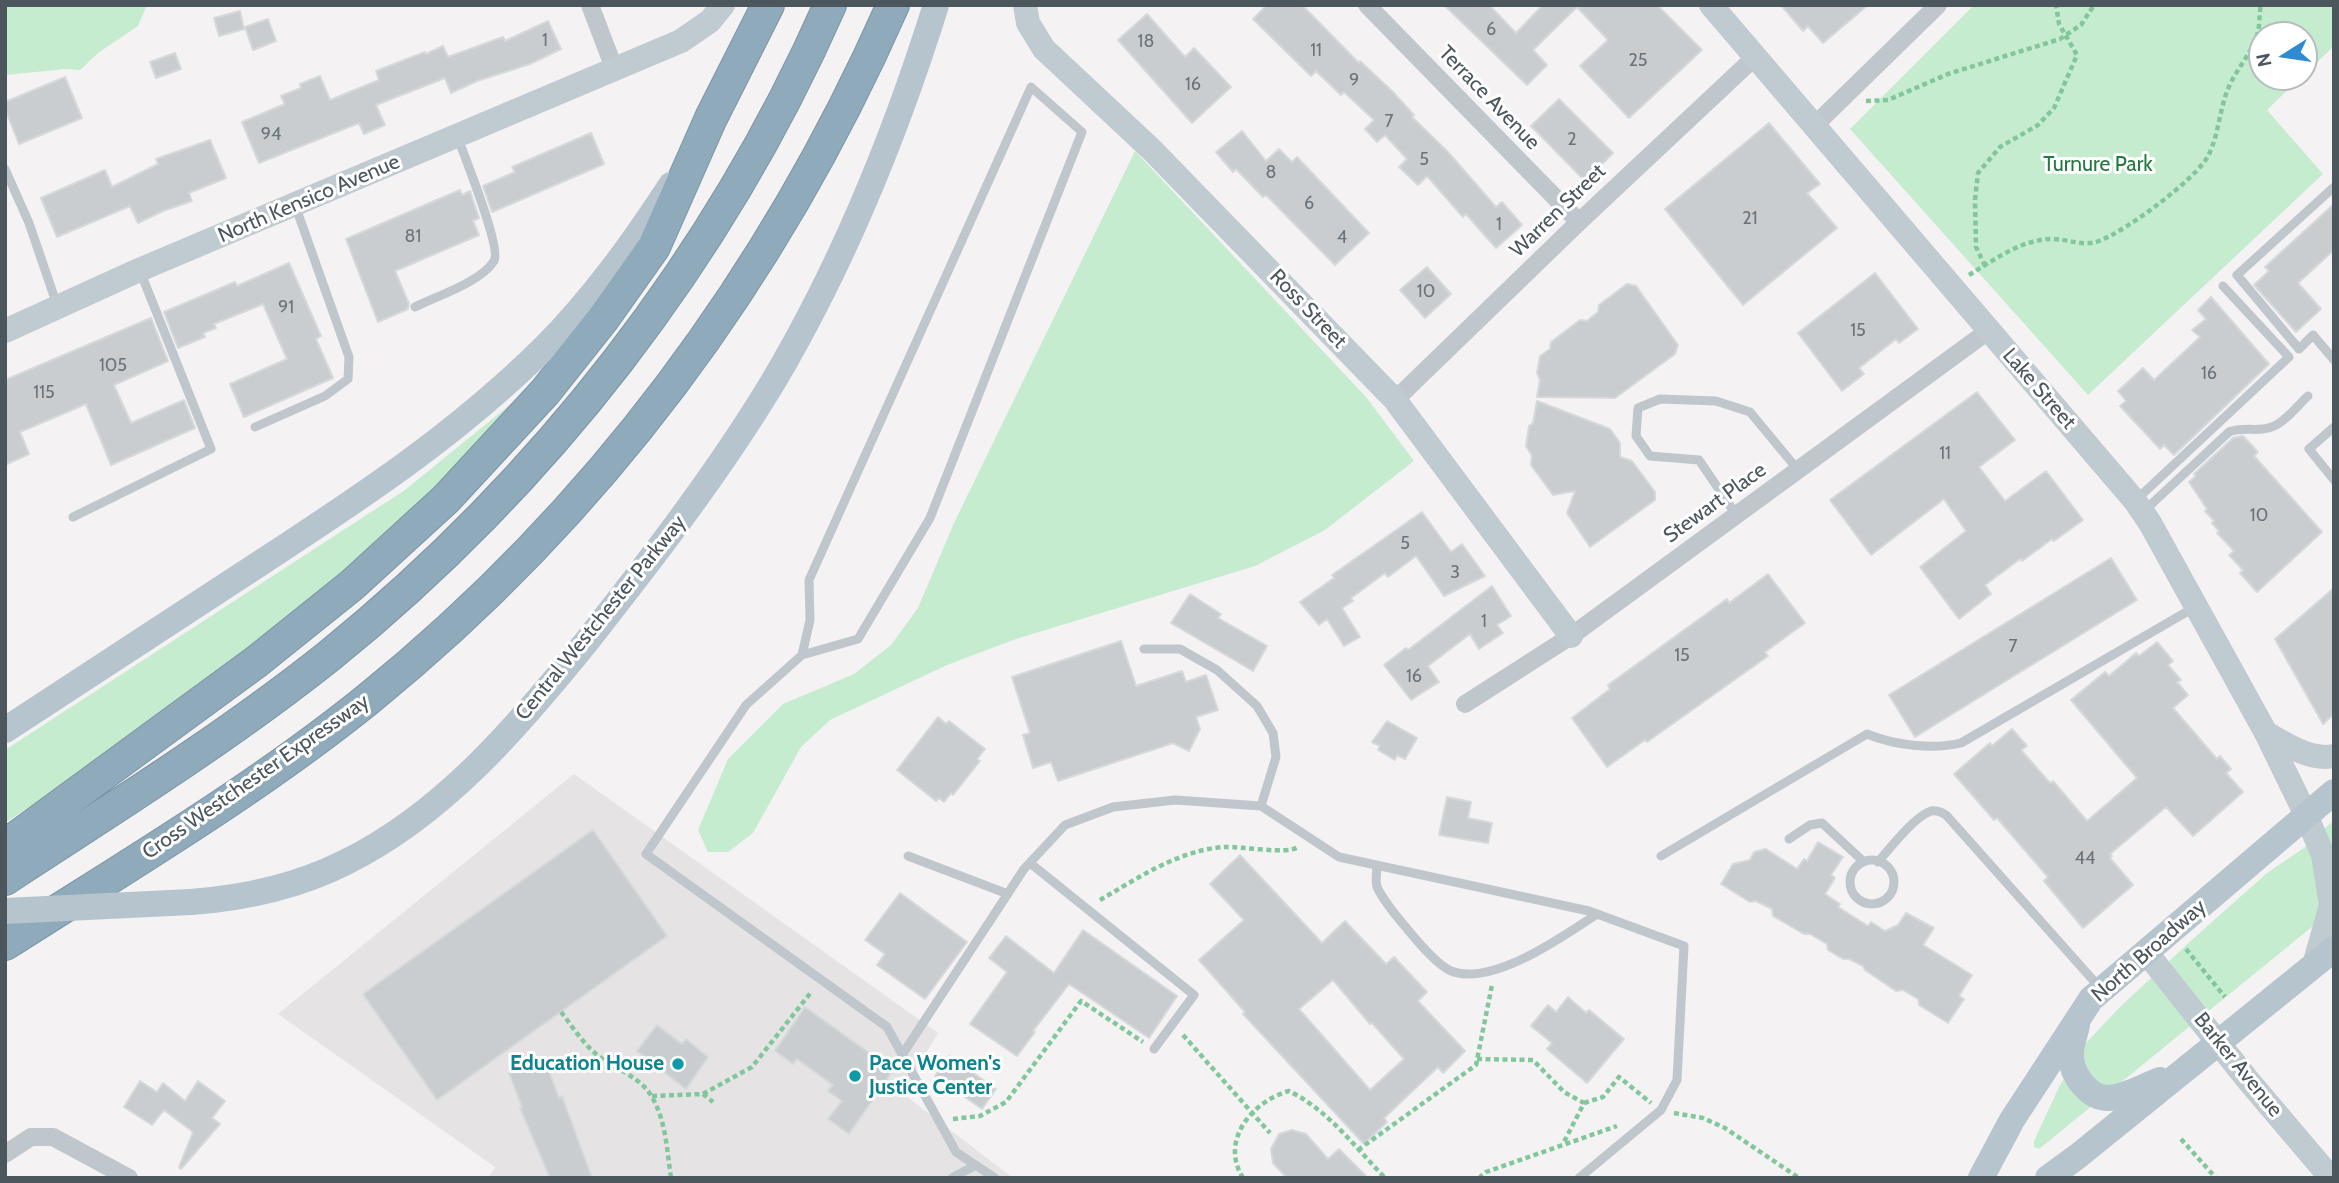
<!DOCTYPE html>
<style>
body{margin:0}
#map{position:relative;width:2339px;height:1183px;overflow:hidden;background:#f4f2f2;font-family:Cabin,sans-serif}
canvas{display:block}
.frame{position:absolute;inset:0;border:7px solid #4b575d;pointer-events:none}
.north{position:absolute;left:2248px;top:21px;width:70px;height:70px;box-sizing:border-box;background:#fff;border:2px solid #b7bcbe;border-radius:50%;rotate:258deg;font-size:19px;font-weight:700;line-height:28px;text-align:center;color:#4b575d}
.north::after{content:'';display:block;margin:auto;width:24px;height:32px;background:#2d8ad3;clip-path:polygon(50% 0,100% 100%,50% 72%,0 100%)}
</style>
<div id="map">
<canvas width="2339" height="1183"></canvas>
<div class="frame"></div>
<div class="north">N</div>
</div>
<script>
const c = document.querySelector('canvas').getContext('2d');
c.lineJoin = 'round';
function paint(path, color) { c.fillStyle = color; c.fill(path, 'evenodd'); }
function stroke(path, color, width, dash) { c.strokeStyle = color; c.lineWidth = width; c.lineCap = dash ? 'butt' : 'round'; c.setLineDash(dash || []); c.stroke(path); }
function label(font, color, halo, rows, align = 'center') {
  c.font = font + ' Cabin,sans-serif'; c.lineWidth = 6; c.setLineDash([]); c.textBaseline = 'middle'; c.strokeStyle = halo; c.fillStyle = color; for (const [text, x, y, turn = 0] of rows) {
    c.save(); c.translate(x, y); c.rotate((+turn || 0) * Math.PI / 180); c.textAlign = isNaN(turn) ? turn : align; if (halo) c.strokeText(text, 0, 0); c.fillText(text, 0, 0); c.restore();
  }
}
paint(new Path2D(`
 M574,774L938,1033L902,1093L1013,1178H488L495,1167L278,1014Z`), '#e5e3e3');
paint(new Path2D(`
 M5,5H147L138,26L98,53L80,70L66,69L5,75Z
 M1974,5H2334V46L2304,75V35H2262V77H2301L2267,110L2323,174L2088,395L1850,129Z
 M1135,151L1366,397L1414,461L1325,530L1255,566L1016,639L947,665L830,720L801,747L753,833L728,852H708L698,830L728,759L783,704L854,674L891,645L918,608L954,523Z
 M523,394L463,463L398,527L294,616L76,776L5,823V750L405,490Z
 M2334,820V909L2039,1149L2034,1147V1141L2059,1087L2084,1045L2120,1007L2194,938L2267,873L2304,848Z`), '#c6ecd0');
const building = new Path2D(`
 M1267,5H1302L1359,63L1360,61L1393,92L1414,115L1412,117L1448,152L1496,207L1502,202L1522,225L1496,248L1466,214L1463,217L1427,176L1418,185L1399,167L1407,159L1385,135L1377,142L1365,129L1374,120L1344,92L1341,95L1316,71L1311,76L1253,19Z
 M1444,5H1489L1516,33L1543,5H1657L1702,50L1629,118L1580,66L1608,40L1577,7L1533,50L1547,65L1527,85Z
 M1781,5H1868L1823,43L1808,26L1803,31Z
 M240,11L244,29L219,36L214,18Z
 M1147,14L1185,57L1194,48L1231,87L1192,123L1118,40Z
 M268,19L276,41L253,50L245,27Z
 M548,21L561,49L530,64L477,81L451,93L445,78L376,105L385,125L364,134L359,123L259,163L242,122L285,104L281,96L301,88L300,84L320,76L330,100L379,80L376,71L425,52L426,54L443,46L448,57L503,37L505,41Z
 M175,53L181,69L156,78L150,62Z
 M65,77L82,118L19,144L5,109V102Z
 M1559,99L1613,153L1585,181L1531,126Z
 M1769,123L1820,184L1807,193L1837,228L1743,305L1665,209Z
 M1242,131L1266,161L1279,149L1292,162L1297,157L1369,233L1335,265L1266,195L1263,197L1236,169L1233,172L1216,152Z
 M591,133L604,164L492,212L483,186L515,172L512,167Z
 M210,140L226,178L189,193L192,201L163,211L138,223L130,206L57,237L41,198L105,170L112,187L158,164L156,159Z
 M460,190L462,195L470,191L479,218L473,221L479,235L395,271L409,304L408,309L378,322L346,239Z
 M2334,204V250L2298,283L2321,309L2296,332L2254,285L2269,271L2265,267Z
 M289,263L321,336L316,339L333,378L244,417L230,384L287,359L263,304L214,324L216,328L203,333L205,337L178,348L164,312L235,282L237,286Z
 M1427,267L1451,294L1425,318L1400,290Z
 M1875,273L1918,329L1899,343L1896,339L1859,368L1864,374L1842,391L1798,333Z
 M1627,284L1636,286L1678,345L1675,354L1615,398L1537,397L1540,380L1537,373L1540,356L1550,349L1551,342L1580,320L1587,321L1598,312L1599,305Z
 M2211,297L2269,364L2174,455L2164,445L2160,449L2120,406L2126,401L2118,391L2143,368L2154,380L2200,337L2192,330L2206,319L2198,310Z
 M151,318L168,361L114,385L131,423L184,400L195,428L111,465L86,404L20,432L29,454L5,465V380Z
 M1977,392L2015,440L1979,467L2005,501L2046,471L2083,520L2054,541L2052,539L2022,561L2020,559L1985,585L1991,594L1959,619L1920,567L1966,531L1944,499L1871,555L1830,500Z
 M1537,401L1610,429L1620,443V457L1632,461L1655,492V500L1590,547L1567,513L1575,491L1553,495L1531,465L1532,456L1526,446L1529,426L1533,423Z
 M2243,436L2258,452L2254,456L2322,532L2257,592L2240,573L2243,570L2229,555L2234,551L2217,533L2219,531L2212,523L2214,521L2205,511L2207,509L2189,482L2196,476L2194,474L2233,438Z
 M1422,512L1451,552L1462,544L1485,576L1444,596L1416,556L1388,577L1385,573L1351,598L1353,601L1342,608L1360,637L1344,646L1327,619L1319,625L1300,602L1334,578L1332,575Z
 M2111,558L2137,600L1915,737L1889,695Z
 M1768,574L1805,623L1765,652L1768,656L1647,742L1645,740L1607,767L1572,718L1610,689L1608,685L1727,599L1729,603Z
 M1492,586L1511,616L1497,625L1503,633L1479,649L1470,634L1428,666L1439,682L1411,700L1384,665L1406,648L1408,650Z
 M2334,588V714L2323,724L2275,639Z
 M1190,594L1221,614L1218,618L1267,646L1253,671L1171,623Z
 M1121,641L1136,686L1182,671L1186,682L1206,675L1218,710L1196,717L1200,729L1189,751L1173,743L1058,781L1051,762L1033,768L1023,735L1030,733L1012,677Z
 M2157,642L2173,661L2168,665L2181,680L2177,682L2188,695L2173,708L2217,759L2220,756L2231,769L2226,773L2243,792L2193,836L2166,807L2110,854L2112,856L2110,858L2133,885L2083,928L2044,881L2048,877L1997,818L1994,820L1954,774L1990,743L1992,746L2012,729L2027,746L2021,750L2050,783L2053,781L2087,821L2137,778L2071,700L2105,672L2109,676L2136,653L2139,656Z
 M938,717L946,724L949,721L985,749L977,759L980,761L953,795L951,793L944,802L939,798L936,801L897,770Z
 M1387,721L1417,738L1405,759L1397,755L1395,760L1378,750L1380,746L1372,742Z
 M1447,797L1471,802L1468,818L1492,823L1488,843L1439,835Z
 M593,830L667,936L437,1100L363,994Z
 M1818,842L1843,857L1831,875L1835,878L1825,894L1840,904L1838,907L1868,926L1871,922L1885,931L1898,925L1906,913L1934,928L1923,945L1972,975L1959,996L1964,999L1948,1023L1919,1005L1918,999L1903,990L1896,991L1865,970L1863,966L1849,959H1843L1828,950L1827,944L1810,934H1804L1773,916L1772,909L1756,901L1750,902L1721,884L1733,864L1750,860L1754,852L1766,849L1797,869L1804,859L1807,861Z
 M1240,855L1322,943L1345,921L1386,964L1394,957L1427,992L1418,1001L1465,1051L1443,1073L1438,1067L1384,1118L1387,1122L1364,1144L1243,1014L1245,1012L1199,960L1244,920L1210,884ZM1333,980L1370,1024L1372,1023L1404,1059L1370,1090L1299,1009Z
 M900,893L967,942L925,999L877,965L885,954L865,940Z
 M1083,930L1177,996L1149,1038L1069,984L1033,1031L1035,1032L1017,1056L970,1024L1007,972L989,958L1006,936L1054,973Z
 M1568,997L1586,1013L1589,1010L1624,1039L1587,1083L1547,1049L1552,1043L1531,1026L1548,1005L1556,1012Z
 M805,1007L893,1070L849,1134L828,1119L842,1101L828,1091L833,1085L797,1059L793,1064L775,1051Z
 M657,1025L682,1044L686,1039L708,1057L686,1089L637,1051Z
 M949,1056L996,1089L982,1109L935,1076Z
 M545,1060L559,1098L562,1096L592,1178H550L520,1108L522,1107L509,1073Z
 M140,1081L157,1092L163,1083L185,1101L198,1081L225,1101L212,1118L220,1124L181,1169L179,1167L193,1132L164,1110L152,1125L124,1107Z
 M1292,1130L1306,1134L1328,1159L1339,1149L1368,1178H1287L1273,1163L1271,1149L1279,1134Z`);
paint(building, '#c9cdd0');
stroke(building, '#d6d9dc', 2);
const highway = new Path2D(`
 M5,846L256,662L352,585L446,499L545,392L603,319L654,247L711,118L768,5
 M5,879C115,807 226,738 329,656C544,482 718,259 830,5
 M5,944C127,866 254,791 367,700C598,513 773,277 893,5`);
stroke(highway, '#7a95a6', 34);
stroke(new Path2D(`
 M1866,101L1888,100L1948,74L2060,39L2081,25L2094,5
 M1985,266L1976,247L1975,200L1978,173L2000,147L2038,125L2054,108L2077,55L2059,24L2056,5
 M1969,275C1994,260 2022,239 2052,239C2069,239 2082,247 2099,241C2126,231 2195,180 2208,156C2219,135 2219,110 2228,89C2236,69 2253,52 2258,32C2260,23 2259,14 2261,5
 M1100,900C1138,878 1179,850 1224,847C1241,846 1287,855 1298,847
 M2186,949L2225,997
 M561,1012C572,1026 582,1042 596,1054C614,1069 640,1076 652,1097C666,1121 667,1151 671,1178
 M1183,1035L1270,1133
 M1477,1059L1533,1060L1564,1092L1584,1103L1563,1144
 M703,1094L752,1067L812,991
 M652,1096L703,1094L713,1102
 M1584,1103L1603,1097L1619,1077L1651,1103
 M1674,1113L1703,1118L1725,1128L1799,1178
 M953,1119L980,1116L1006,1102L1081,1001L1143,1042
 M2181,1139L2216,1178
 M1358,1150L1476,1065L1492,985
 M1243,1178C1219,1140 1253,1101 1289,1091C1328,1110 1355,1147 1385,1178
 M1479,1178L1486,1172L1617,1126`), '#81c79b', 4.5, [5, 3.5]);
stroke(new Path2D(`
 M5,169L29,223L57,305
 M2334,187L2237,275L2299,349L2313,335L2334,360
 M415,307C437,296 481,282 494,261C502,249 465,158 458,138
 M255,427L325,396L348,379L349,357L295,205
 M2334,427L2309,449L2334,480
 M2136,500L2289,357L2223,286
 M2144,511L2229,432C2244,426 2260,433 2274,426C2286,421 2298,405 2308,396
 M1737,516L1699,460L1650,456L1636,436L1638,408L1660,399L1716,401L1750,412L1798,470
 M73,517L211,449L140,271
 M1144,649H1180L1217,670L1257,706L1273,733L1276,757L1261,806
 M802,655L810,620L809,580L1031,87L1082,132L930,518L858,639L802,655L746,705L646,854L887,1027L956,1152L995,1178
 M1789,839L1810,825L1822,823L1864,862
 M908,856L1008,894
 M1661,856L1867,734C1894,745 1932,750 1961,743L2195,607
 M1850 882a22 22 0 1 1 44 0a22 22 0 1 1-44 0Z
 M1878,862C1890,848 1915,816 1931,811C1938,810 1942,812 1947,816L2101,989
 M1030,863L1194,995L1154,1049
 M1377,866C1377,872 1375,881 1377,887C1384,902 1398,918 1408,930C1418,942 1437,965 1451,971C1492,987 1564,936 1597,914
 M902,1055L1024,869L1065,825L1113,807L1175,800L1261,806L1339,857L1589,911L1684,946L1677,1080L1661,1110L1579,1178
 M952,1178L976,1165`), '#bfc7cd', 9);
stroke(new Path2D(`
 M590,5L614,68
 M1367,5L1579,222
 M1814,126L1938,5
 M1395,400L1579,222L1755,57
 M1465,704L1571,636L1988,331
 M5,1154L31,1137H53L129,1178`), '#bfc7cd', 18);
stroke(new Path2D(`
 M1025,5L1028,23L1044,49L1152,150L1395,400L1571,636
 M1711,5L2135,501L2150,523L2266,733L2306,815L2323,855L2331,905L2314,965
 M5,331L139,270L681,41L710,21L723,5
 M2266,733C2285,744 2311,761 2334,756
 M2146,952L2247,1079L2331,1178`), '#c0cad1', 24);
stroke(new Path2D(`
 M5,730C91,674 176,618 262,562C363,496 457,434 544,348C593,299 633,243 671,185
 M191,902C244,898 296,887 344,863C443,815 519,725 587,641C653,557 718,473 773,382C843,264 895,136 936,5
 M2077,1025C2075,1035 2070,1047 2071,1057C2072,1076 2089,1098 2108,1098C2125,1098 2144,1086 2160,1080
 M1981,1178L2012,1120L2091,999L2334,792
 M2048,1178L2078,1156L2334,949`), '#b5c4cd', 26);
stroke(highway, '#8faabb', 32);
stroke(new Path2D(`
 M5,911L191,902`), '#b5c4cd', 26);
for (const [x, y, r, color] of [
 [678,1064,7,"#0f9aa8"],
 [855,1076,7,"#0f9aa8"]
]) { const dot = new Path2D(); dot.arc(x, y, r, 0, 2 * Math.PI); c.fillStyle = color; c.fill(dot); stroke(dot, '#fff', 2.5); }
label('18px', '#6a747a', null, [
 ["6",1491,30],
 ["1",545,41],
 ["18",1146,42],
 ["11",1316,51],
 ["25",1638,61],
 ["9",1354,81],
 ["16",1193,85],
 ["7",1389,122],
 ["94",271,135],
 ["2",1572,140],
 ["5",1424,160],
 ["8",1271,173],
 ["6",1309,204],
 ["21",1750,219],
 ["1",1499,225],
 ["81",413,237],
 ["4",1342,238],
 ["10",1426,292],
 ["91",286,308],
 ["15",1858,331],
 ["105",113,366],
 ["16",2209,374],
 ["115",44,393],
 ["11",1945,454],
 ["10",2259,516],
 ["5",1405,544],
 ["3",1455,573],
 ["1",1484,622],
 ["7",2013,647],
 ["15",1682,656],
 ["16",1414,677],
 ["44",2085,859]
]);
label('21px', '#4b575d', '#fff', [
 ["Terrace Avenue",1489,98,46],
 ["North Kensico Avenue",309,199,-23],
 ["Warren Street",1558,211,-44],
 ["Ross Street",1308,309,46],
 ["Lake Street",2039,389,49],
 ["Stewart Place",1715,503,-36],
 ["Central Westchester Parkway",601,618,-51],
 ["Cross Westchester Expressway",256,777,-35],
 ["North Broadway",2149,951,-41],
 ["Barker Avenue",2238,1065,51]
]);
label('21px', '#227942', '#fff', [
 ["Turnure Park",2098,165]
]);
label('bold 21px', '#0d838f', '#fff', [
 ["Education House",664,1064],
 ["Pace Women's",869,1064,"left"],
 ["Justice Center",869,1088,"left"]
], 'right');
</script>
